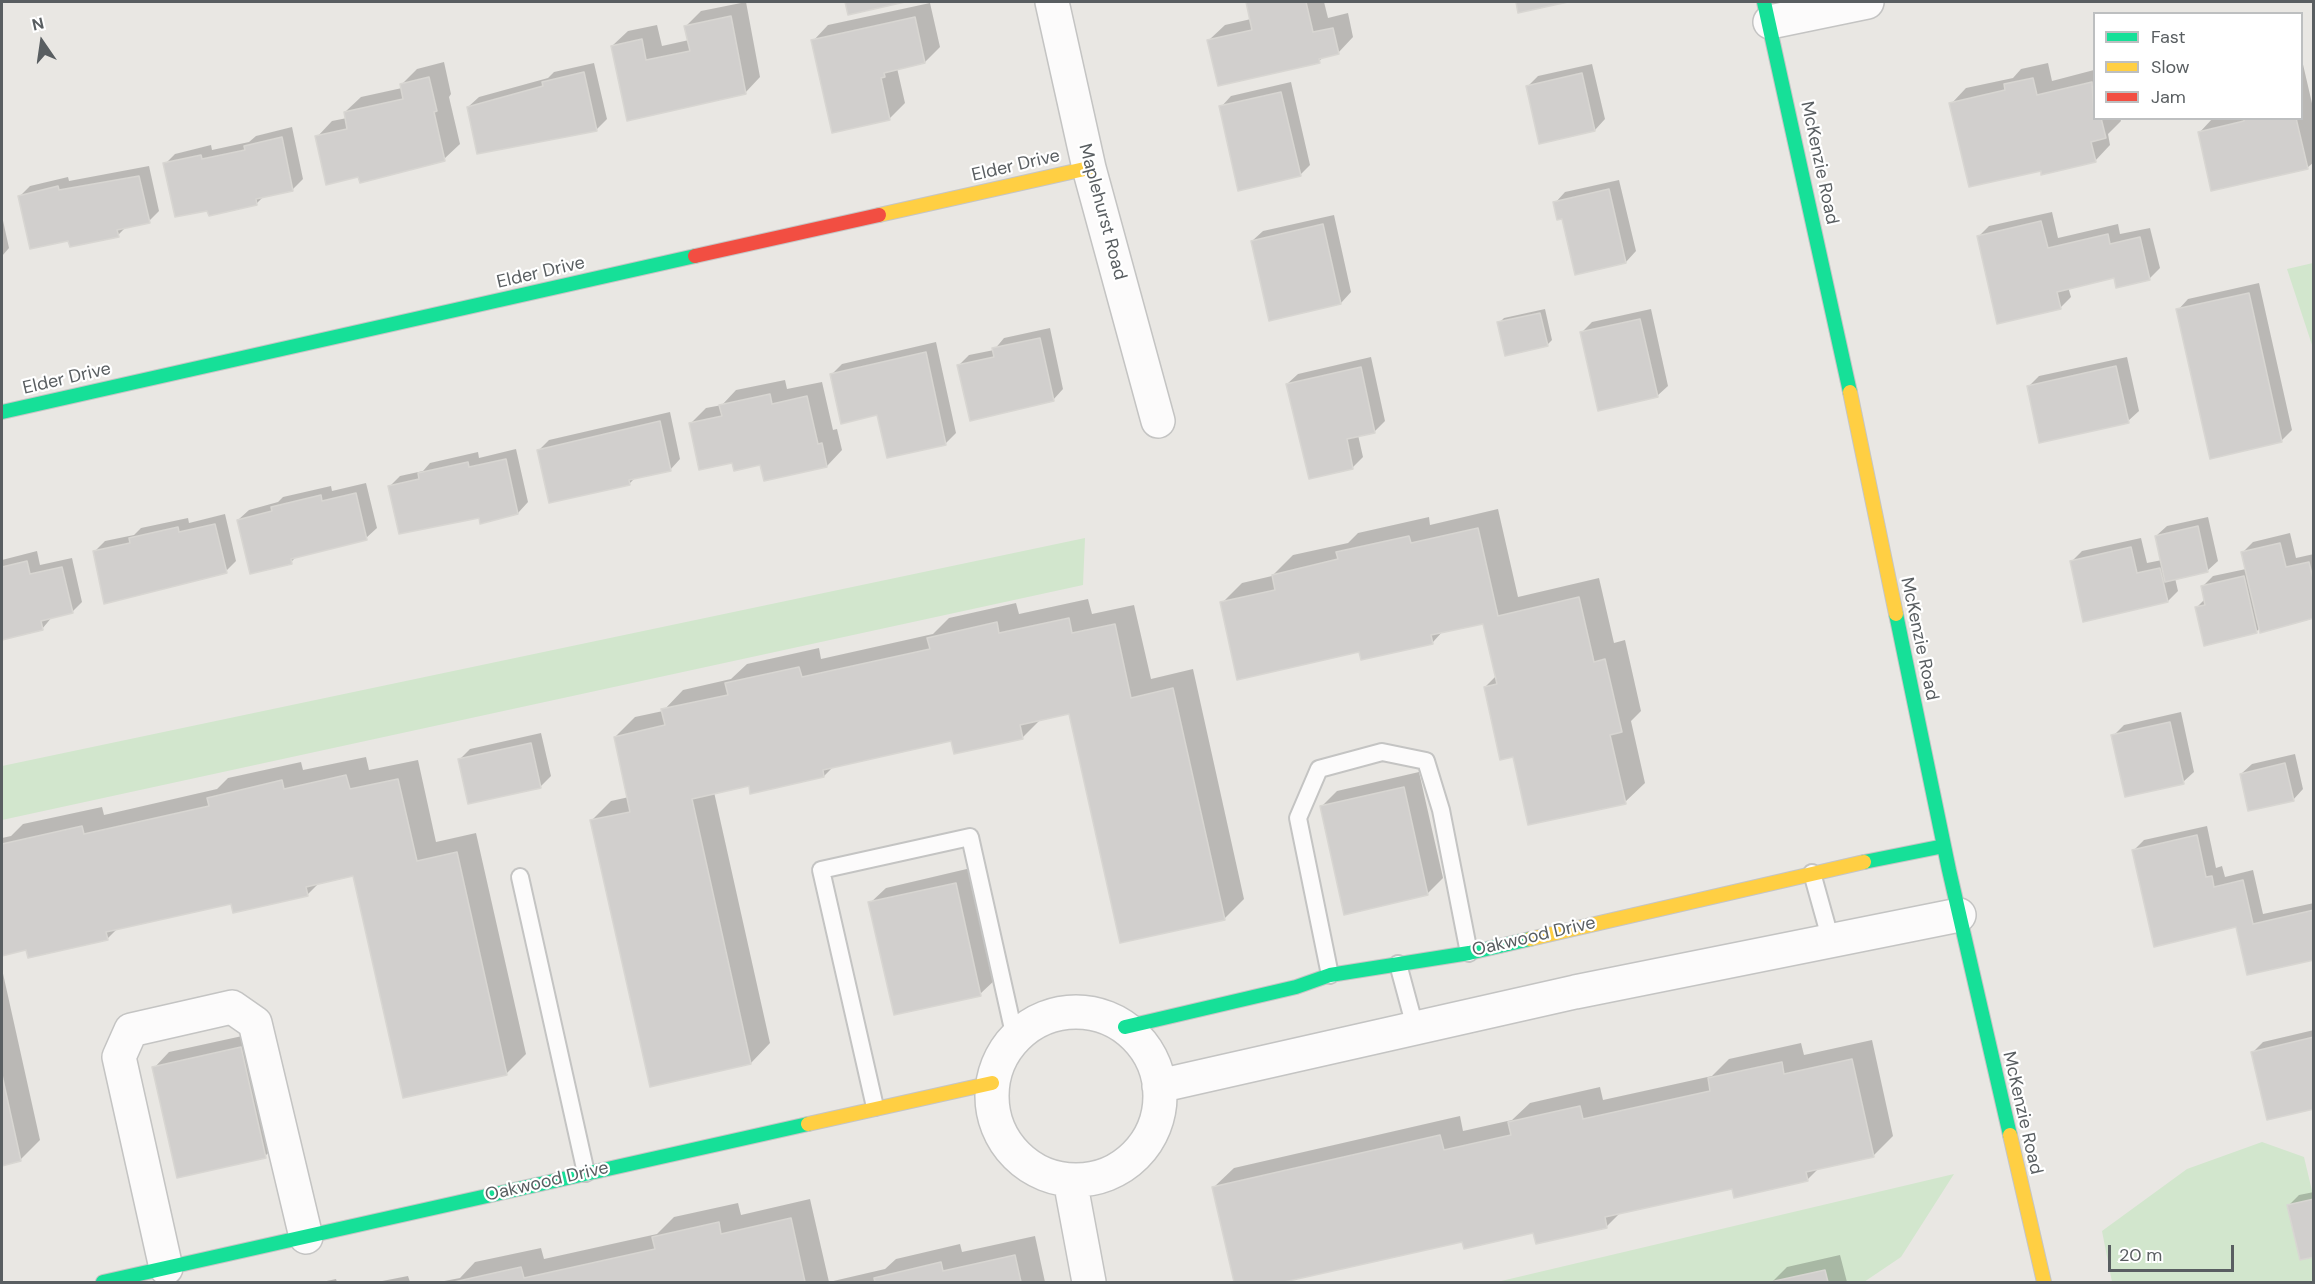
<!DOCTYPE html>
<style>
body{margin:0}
#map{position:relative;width:2315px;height:1284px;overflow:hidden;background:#e9e7e3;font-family:"DM Sans",sans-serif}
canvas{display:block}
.frame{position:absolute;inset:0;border:3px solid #595e61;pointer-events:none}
.legend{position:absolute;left:2093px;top:12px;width:210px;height:108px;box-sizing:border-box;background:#fff;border:2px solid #bdbfc0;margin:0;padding:8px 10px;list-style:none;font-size:18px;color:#595e61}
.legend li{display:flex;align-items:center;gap:12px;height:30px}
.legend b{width:30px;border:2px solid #bdbfc0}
.north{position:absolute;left:12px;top:12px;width:60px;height:60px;-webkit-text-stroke:4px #fff;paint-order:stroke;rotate:347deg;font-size:16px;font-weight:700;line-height:24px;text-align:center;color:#595e61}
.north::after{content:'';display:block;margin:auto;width:21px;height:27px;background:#595e61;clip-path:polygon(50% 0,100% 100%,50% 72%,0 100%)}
.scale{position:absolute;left:2108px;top:1245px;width:126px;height:27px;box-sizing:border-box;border:3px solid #595e61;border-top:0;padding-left:8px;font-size:18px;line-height:21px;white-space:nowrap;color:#595e61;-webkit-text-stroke:4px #fff;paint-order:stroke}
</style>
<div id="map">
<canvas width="2315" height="1284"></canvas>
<div class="frame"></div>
<ul class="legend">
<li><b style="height:8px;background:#16e098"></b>Fast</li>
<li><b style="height:8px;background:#ffcf43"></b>Slow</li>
<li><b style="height:8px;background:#f24e42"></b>Jam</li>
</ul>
<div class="north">N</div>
<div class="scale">20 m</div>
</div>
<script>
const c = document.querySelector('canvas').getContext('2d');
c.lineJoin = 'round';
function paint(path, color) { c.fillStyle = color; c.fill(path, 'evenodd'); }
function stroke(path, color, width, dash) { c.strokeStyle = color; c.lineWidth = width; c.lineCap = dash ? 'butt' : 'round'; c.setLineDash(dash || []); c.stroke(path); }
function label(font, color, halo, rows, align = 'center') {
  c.font = font + ' "DM Sans",sans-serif'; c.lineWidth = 4.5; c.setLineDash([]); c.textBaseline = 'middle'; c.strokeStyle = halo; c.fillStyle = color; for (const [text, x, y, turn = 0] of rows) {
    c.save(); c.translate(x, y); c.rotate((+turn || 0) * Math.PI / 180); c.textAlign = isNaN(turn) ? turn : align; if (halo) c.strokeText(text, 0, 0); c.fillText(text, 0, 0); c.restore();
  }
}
paint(new Path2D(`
 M2313,263H2314L2313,348L2287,269Z
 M1085,538L1083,585L2,820V766Z
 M2262,1142L2304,1157L2313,1195V1282H2112L2102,1231L2187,1169Z
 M1954,1174L1901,1257L1864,1282H1497Z`), '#d2e6cd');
paint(new Path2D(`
 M746,2L760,77L745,93L629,119L612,46L628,31L657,25L662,46L689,40L686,26L701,11Z
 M847,2H898L849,13Z
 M1247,2H1324L1328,18L1348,13L1353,37L1338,53L1325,56L1319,61L1209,40L1225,25L1251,19Z
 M1517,2H1563L1519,11Z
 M930,3L940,47L925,62L897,68L905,103L890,118L813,41L828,25Z
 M2302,60L2314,112V162L2307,168L2199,133L2213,118H2302Z
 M444,62L451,94L449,97L460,144L444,159L360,175L317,137L332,121L347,118L345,112L361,97L402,88V84L417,69Z
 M594,63L607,119L597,129L468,107L479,97L548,78L554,72Z
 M2048,63L2052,81L2094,70V118H2120L2121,121L2108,134L2110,145L2095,161L2042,169L1951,104L1966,88L2013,78L2021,69Z
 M1592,64L1605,119L1595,130L1527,87L1538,76Z
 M1291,82L1310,165L1300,175L1221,107L1231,96Z
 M292,127L303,179L293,189L264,196L257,203L208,209L165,164L175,154L211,145L212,150L249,142L256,136Z
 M149,166L159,211L149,221L127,226L118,235L69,239L20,196L30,186L68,177L69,181Z
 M1619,180L1636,251L1626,262L1555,203L1565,192Z
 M2052,212L2058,238L2118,224L2120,234L2150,228L2160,268L2149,279L2115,277L2068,287L2071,297L2060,308L1978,237L1989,226Z
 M1334,215L1351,292L1341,303L1252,241L1263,231Z
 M2,216L9,248L2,256Z
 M2259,283L2292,430L2281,441L2178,310L2188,299Z
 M1545,309L1552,340L1547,345L1499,323L1504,318Z
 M1651,309L1668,386L1657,396L1581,333L1592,322Z
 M1050,328L1063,389L1053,400L959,365L969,355L994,350L1004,338Z
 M936,342L956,433L946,443L888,456L878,414L831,375L842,364Z
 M1371,357L1385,421L1374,432L1358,435L1363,457L1352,468L1287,384L1298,374Z
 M2127,357L2139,411L2128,421L2028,387L2039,376Z
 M785,380L787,389L822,382L833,430L837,429L842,450L827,466L733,462L691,423L706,408L722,405L736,390Z
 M670,412L680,459L670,470L636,477L630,483L550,502L539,450L549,440Z
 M516,449L528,502L518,513L480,516L389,487L400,476L423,471L430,463L478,452L479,458Z
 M366,483L377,528L366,538L297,556L291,562L238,520L249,510L278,502L283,497L331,486L332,491Z
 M1498,509L1518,597L1599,578L1614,643L1625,640L1641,711L1631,721L1645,783L1625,802L1514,755L1485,687L1496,676L1484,623L1443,631L1433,642L1360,650L1222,603L1242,583L1272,576L1293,555L1348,543L1358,533L1429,517L1430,525Z
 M225,514L236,561L226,571L94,552L105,541L134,535L141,528L188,518L189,523Z
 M2208,517L2218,561L2207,571L2175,578L2178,591L2168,601L2071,562L2082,551L2141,538L2147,563L2162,560L2156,536L2167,526Z
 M2290,533L2296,558L2314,554V617L2261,631L2260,628L2256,632L2196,608L2205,599L2202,587L2213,576L2246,569L2243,552L2253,542Z
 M37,551L40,565L72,558L82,602L72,612L52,617L42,629L2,637V560Z
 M1088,599L1092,614L1134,605L1151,679L1193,669L1244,899L1225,918L1070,712L1041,719L1022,738L952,739L834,766L824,776L750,784L714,792L770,1043L751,1063L591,821L611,801L629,797L615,737L635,717L663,711L683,690L731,679L747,664L819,648L821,659L933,634L949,618L1016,603L1019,614Z
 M2181,712L2194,772L2183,782L2113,736L2124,725Z
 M541,733L551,776L540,787L459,760L470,749Z
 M2295,754L2303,789L2293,800L2241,774L2252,764Z
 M366,757L369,770L418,760L436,842L476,833L526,1054L506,1074L355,875L319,883L307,895L232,902L118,928L107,939L27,948L2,954V838L11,836L23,824L102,807L104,815L217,789L228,778L301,762L303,770Z
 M1419,772L1443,878L1427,894L1321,807L1337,791Z
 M2207,826L2216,868L2222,866L2225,877L2253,870L2263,914L2314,903V959L2237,926L2134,850L2144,840Z
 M971,868L996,979L980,994L870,903L886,888Z
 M2,969L40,1140L20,1160L2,1164Z
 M2314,1030V1108L2253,1052L2263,1042Z
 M256,1033L281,1141L265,1156L154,1068L169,1052Z
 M1872,1040L1893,1136L1874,1155L1820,1167L1807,1180L1733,1187L1621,1212L1606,1227L1534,1232L1464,1241L1277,1282H1235L1214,1187L1234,1168L1460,1116L1463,1131L1512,1120L1530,1103L1600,1087L1603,1100L1712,1076L1729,1059L1801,1043L1804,1055Z
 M2314,1192V1255L2289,1205L2299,1195Z
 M810,1199L829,1282L885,1269L896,1259L960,1244L962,1252L1035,1236L1045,1282H439L460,1278L475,1262L541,1248L544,1259L657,1234L674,1217L738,1203L741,1215Z
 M1840,1255L1847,1282H1772L1787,1267Z
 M408,1276L410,1282H377Z
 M336,1279L337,1282H322Z`), '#0003');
const building = new Path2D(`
 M845,2H905L848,15Z
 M1246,2H1306L1313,32L1333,28L1339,54L1319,59L1320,63L1218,86L1207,40L1252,30Z
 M1516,2H1568L1518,13Z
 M731,16L746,94L627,121L611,46L642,39L646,60L690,51L684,26Z
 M915,17L925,63L884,73L885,77L881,78L890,120L832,133L811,40Z
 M584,72L597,131L477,154L467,107L543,86L542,82Z
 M1582,73L1595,131L1539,144L1526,86Z
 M429,77L437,111L434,112L445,161L360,183L358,177L326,185L315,136L347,129L344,112L403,99L400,84Z
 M2033,78L2037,95L2092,82L2094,118H2101L2106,138L2091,142L2096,162L2041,175V171L1969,187L1949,103L2005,90L2004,84Z
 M1281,92L1301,176L1238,191L1219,106Z
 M2244,118H2296L2308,169L2211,191L2198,132L2244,121Z
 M282,137L293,191L256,199L257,205L209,216L207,211L175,217L163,163L201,155L202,159L245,150L244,146Z
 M139,176L150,223L117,230L119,237L70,247L68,241L30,249L18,196L58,186L59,190Z
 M1609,189L1626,263L1575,275L1562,219L1557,220L1553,202Z
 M2041,221L2048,248L2108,234L2110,244L2140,237L2150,280L2116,288L2114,278L2057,292L2061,309L1997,324L1977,236Z
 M1323,224L1341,304L1269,321L1251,241Z
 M2249,293L2282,442L2210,459L2176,309Z
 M1540,313L1548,346L1505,356L1497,322Z
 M1640,319L1658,397L1598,411L1580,332Z
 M1040,338L1054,401L970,421L957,365L994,357L992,348Z
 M926,352L946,445L887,458L877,415L841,424L830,374Z
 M2116,366L2129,423L2039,443L2027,386Z
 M1361,367L1375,433L1347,439L1353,469L1309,479L1286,384Z
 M770,394L772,404L807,396L818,444L822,443L827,467L764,481L760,465L734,471L732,463L699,470L689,423L722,416L719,405Z
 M660,421L671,471L629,480L630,485L549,503L537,450Z
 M506,459L518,514L480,524L479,518L399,534L388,486L419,479L418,473L468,462L469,467Z
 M356,493L367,540L291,559L292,564L250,574L237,520L272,511L271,507L321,495L322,501Z
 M215,524L227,573L104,604L93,551L130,543L129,538L178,527L179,532Z
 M2198,526L2208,572L2165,582L2155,536Z
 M1478,528L1498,616L1579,597L1594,662L1605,659L1622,732L1610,735L1626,804L1528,825L1513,757L1500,760L1484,687L1497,684L1483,624L1431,635L1433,644L1361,660L1359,652L1237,680L1220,602L1275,590L1272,575L1338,559L1336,552L1409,536L1411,543Z
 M2280,543L2286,567L2309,562L2314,583V618L2260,633L2241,552Z
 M2131,547L2137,573L2160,568L2168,602L2083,622L2070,561Z
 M27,561L30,574L62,567L73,613L41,621L43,630L2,640V567Z
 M2244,576L2257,633L2204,646L2195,607L2205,605L2201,586Z
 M1069,618L1072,633L1115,624L1131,698L1173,688L1225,920L1120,943L1069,714L1020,725L1023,739L954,754L951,741L823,770L824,777L750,794L749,786L692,799L751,1064L650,1087L590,820L630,812L614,737L665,725L661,709L728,695L725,683L799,667L802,677L930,649L927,638L997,622L999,633Z
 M2170,722L2184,784L2125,797L2111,735Z
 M531,743L541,788L468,804L458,759Z
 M2285,763L2294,801L2248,811L2240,774Z
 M346,775L350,789L398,779L417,861L457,852L507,1075L403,1098L353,876L306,887L308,896L233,913L231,904L106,932L108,940L28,958L26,950L2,956V844L82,826L84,834L209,806L207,798L282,780L284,789Z
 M1404,787L1428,895L1344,915L1320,806Z
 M2197,835L2206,877L2212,876L2214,887L2243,880L2253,924L2314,910V960L2247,975L2236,927L2154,947L2132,850Z
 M956,883L981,996L894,1015L868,902Z
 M2314,1037V1109L2267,1120L2251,1052Z
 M241,1047L266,1158L177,1178L152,1067Z
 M1852,1059L1874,1157L1806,1172L1808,1181L1734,1198L1732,1189L1605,1217L1607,1228L1536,1244L1533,1233L1464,1249L1462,1242L1284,1282H1234L1212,1187L1440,1135L1444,1150L1511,1135L1508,1122L1580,1106L1583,1119L1710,1091L1708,1078L1782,1062L1784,1074Z
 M2,1075L21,1161L2,1166Z
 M2314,1199V1257L2300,1260L2287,1205Z
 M791,1218L805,1282H454L521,1267L524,1278L655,1249L652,1237L719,1222L721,1234Z
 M1015,1255L1021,1282H875L874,1278L941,1262L943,1271Z
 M1825,1270L1828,1282H1770Z`);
paint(building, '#d1cfcd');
stroke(building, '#d8d6d2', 1.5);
const lane = new Path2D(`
 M1812,873L1831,941
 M520,877L586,1173
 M1398,964L1415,1027
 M1330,975L1298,818L1319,769L1382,752L1426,761L1441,810L1469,953
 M875,1107L821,870L970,837L1015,1038`);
const street = new Path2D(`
 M1052,2L1089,168L1158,421
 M1770,22L1867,2
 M992 1096a84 84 0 1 1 168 0a84 84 0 1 1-168 0Z
 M1159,1086L1575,992L1959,915
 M1070,1180L1089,1282
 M166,1268L119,1057L131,1030L232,1007L255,1023L306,1237`);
const fast = new Path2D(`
 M1764,2L1850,392
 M2,412L695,256
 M1896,614L1949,870L2010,1135
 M1864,862L1944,846
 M1125,1027L1296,987L1330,975L1469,953L1530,939
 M103,1282L808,1124`);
const slow = new Path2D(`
 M879,215L1089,168
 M1850,392L1896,614
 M1530,939L1864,862
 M808,1124L992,1083
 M2010,1135L2044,1282`);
const jam = new Path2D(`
 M695,256L879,215`);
stroke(lane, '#c4c4c3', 20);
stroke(street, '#c4c4c3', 36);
stroke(fast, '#c5c5c5', 16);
stroke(slow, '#c5c5c5', 16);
stroke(jam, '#c5c5c5', 16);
stroke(lane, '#fcfbfb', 16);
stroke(street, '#fcfbfb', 33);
stroke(fast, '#16e098', 14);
stroke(slow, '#ffcf43', 14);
stroke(jam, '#f24e42', 14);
label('18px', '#595e61', '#fff', [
 ["McKenzie Road",1819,163,78],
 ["Elder Drive",1016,166,-13],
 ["Maplehurst Road",1102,212,75],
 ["Elder Drive",541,273,-13],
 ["Elder Drive",67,379,-13],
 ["McKenzie Road",1919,639,78],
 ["Oakwood Drive",1534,937,-13],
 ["McKenzie Road",2022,1113,77],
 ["Oakwood Drive",547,1182,-13]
]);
</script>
